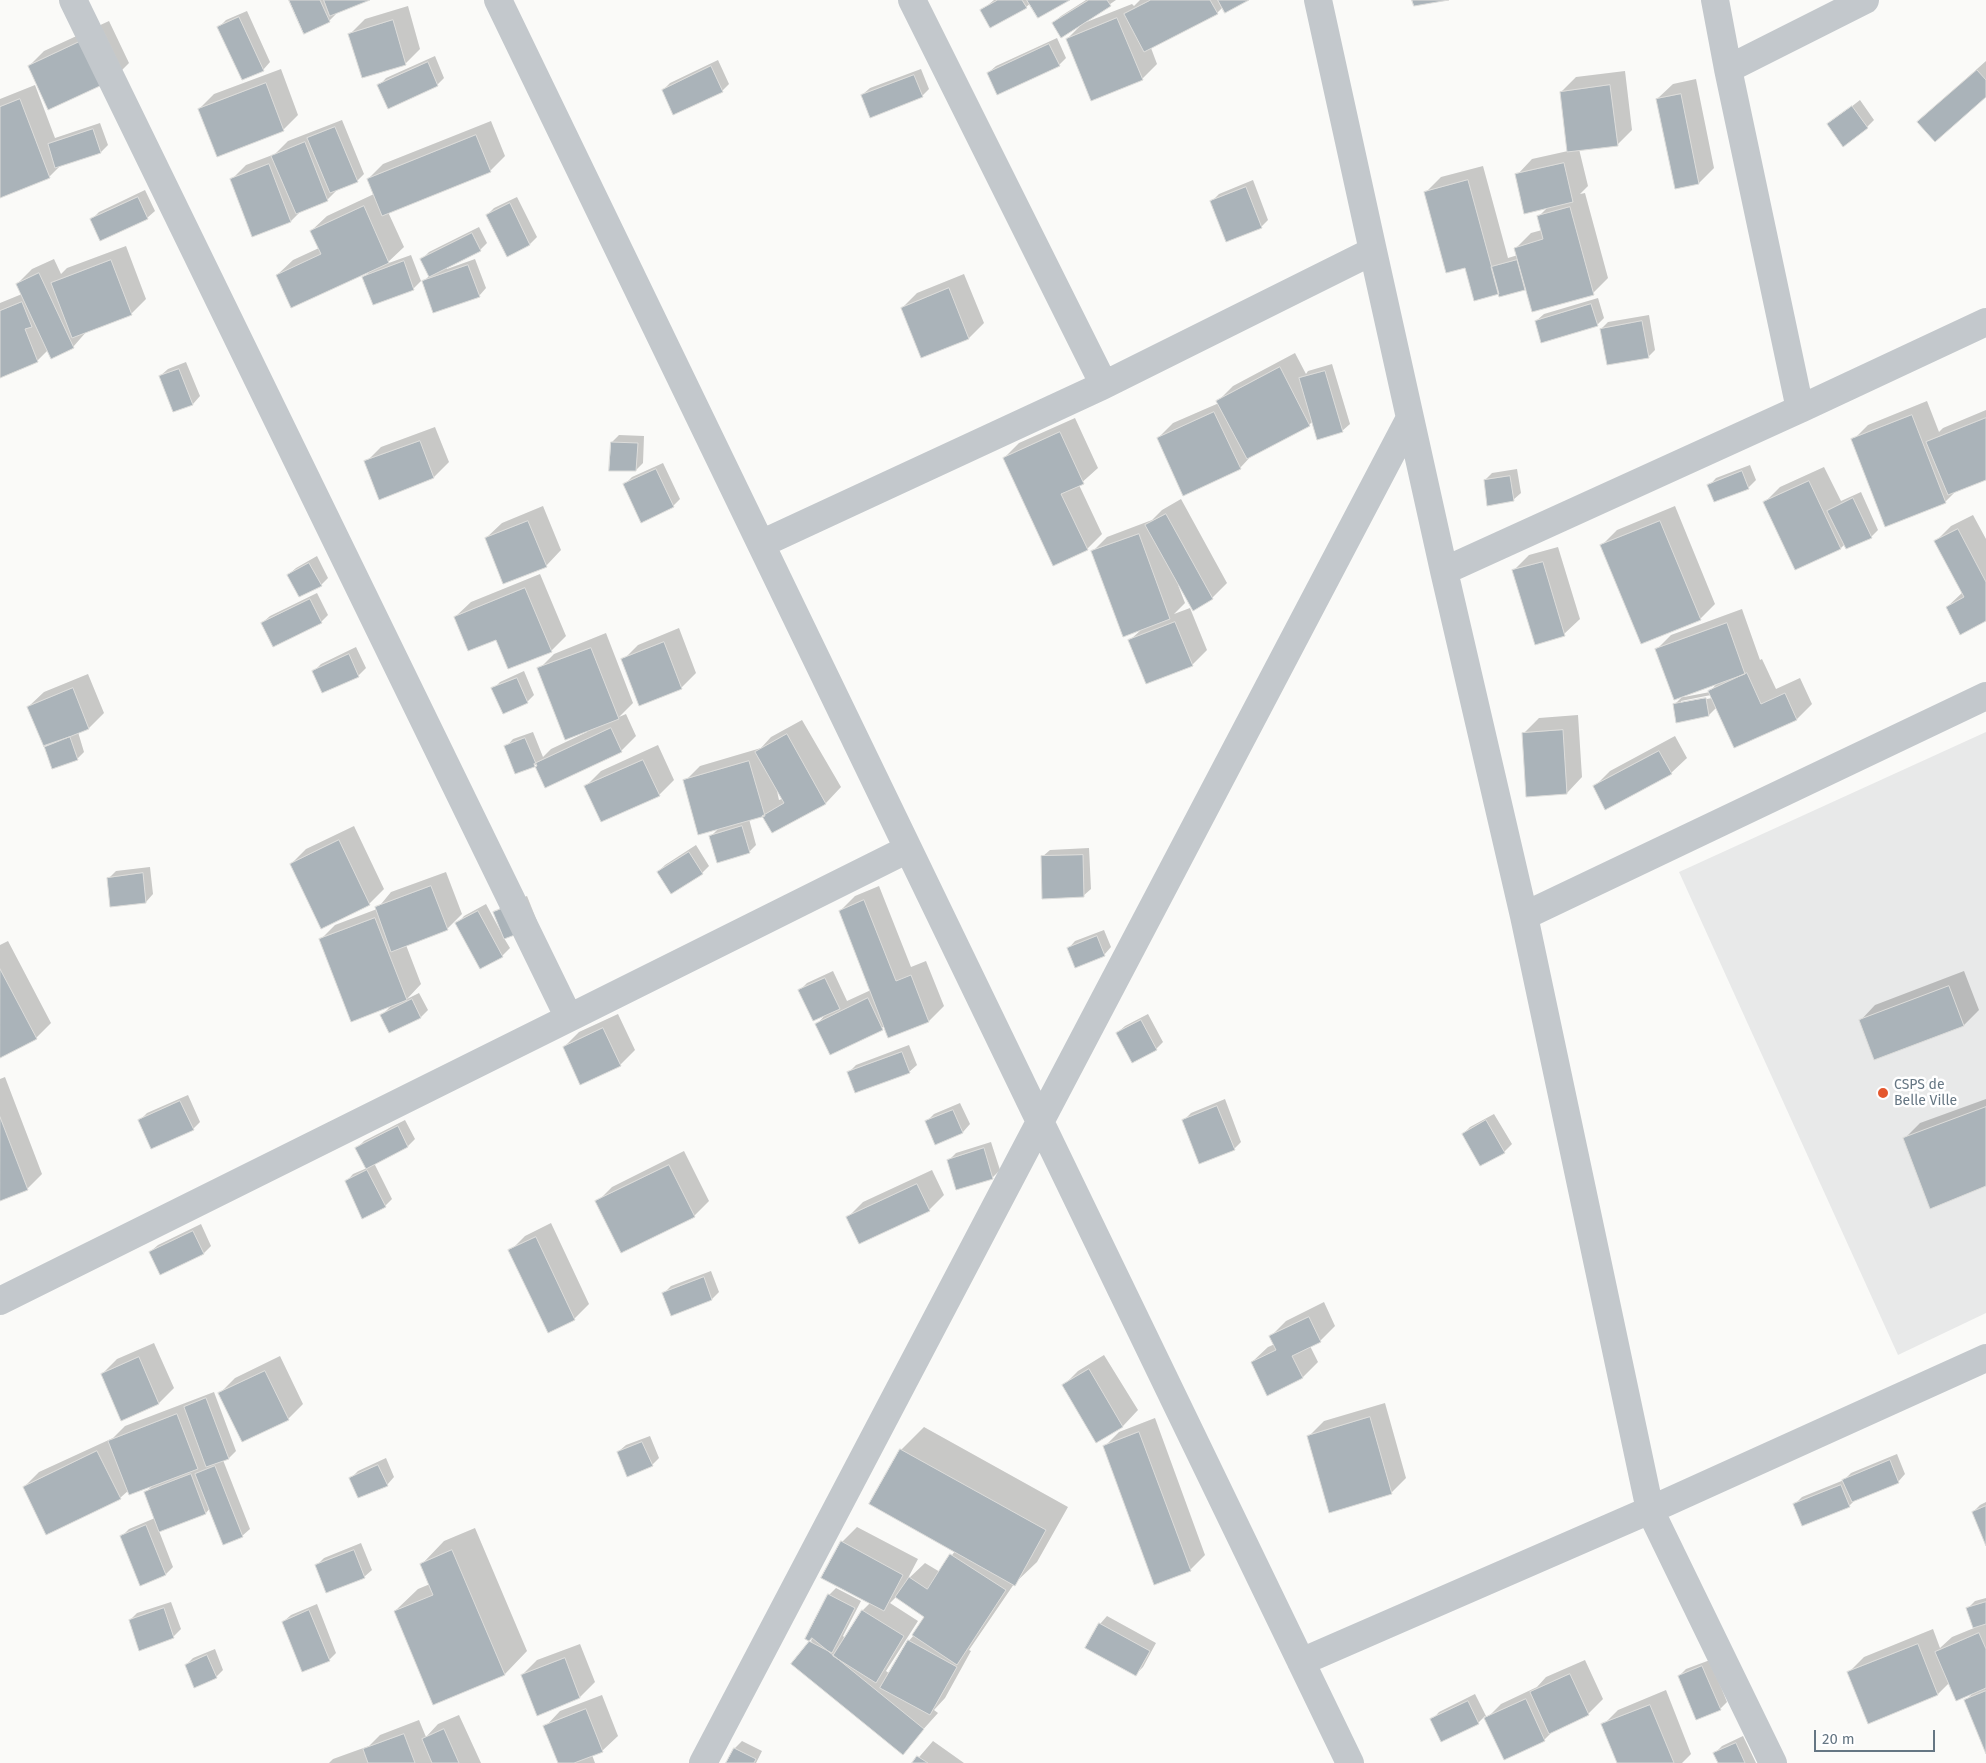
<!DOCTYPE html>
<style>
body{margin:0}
#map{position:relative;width:1986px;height:1763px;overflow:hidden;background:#fafaf8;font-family:"Fira Sans",sans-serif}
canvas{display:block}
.scale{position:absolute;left:1814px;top:1730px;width:121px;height:22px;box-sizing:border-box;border:2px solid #657683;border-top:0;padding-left:6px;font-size:15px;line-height:18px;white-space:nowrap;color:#657683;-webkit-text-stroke:4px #fff;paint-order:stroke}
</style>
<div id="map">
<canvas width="1986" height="1763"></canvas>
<div class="scale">20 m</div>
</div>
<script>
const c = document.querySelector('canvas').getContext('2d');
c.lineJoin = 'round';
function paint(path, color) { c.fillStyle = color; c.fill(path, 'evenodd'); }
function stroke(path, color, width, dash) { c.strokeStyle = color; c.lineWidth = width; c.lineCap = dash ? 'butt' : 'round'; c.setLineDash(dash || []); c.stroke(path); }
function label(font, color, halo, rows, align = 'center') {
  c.font = font + ' "Fira Sans",sans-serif'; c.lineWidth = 5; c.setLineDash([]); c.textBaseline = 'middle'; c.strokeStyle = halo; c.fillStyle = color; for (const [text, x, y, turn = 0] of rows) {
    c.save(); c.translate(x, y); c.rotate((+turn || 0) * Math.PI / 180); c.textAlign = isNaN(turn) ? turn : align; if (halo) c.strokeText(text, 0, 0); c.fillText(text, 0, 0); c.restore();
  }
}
paint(new Path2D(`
 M1986,732V1313L1898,1355L1679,872Z`), '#e8e9e9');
paint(new Path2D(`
 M290,0H367L336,12V14L329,21Z
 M994,0H1068L1031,3L1026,7L982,10Z
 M1086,0H1116L1084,22V23L1132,4L1134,6L1140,0H1246L1223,7L1217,13L1151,48L1157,64L1142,79L1067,39L1082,24L1053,23L1061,16Z
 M408,6L420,49L405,64L350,34L365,19Z
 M247,11L270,62L263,70L219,27L226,20Z
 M109,21L129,63L114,78L29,66L44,51Z
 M1057,38L1066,58L1059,65L988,73L996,66Z
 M435,56L444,78L437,85L379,86L386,78Z
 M718,60L729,84L722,91L663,90L670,83Z
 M1986,61V96L1919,122L1934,107Z
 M281,69L298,115L283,130L199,109L214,94Z
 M921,69L929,89L922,96L862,95L870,88Z
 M1625,71L1632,130L1617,145L1579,149L1588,186L1580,194L1585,193L1608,278L1593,293L1526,287L1524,289L1466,266L1426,192L1441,177L1483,166L1508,258L1518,255L1516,248L1531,233L1542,230L1538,217L1548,207L1517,175L1532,159L1568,151L1561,92L1576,77Z
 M1696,79L1714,168L1699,183L1676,187L1657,99L1673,84Z
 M35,85L55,138L100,123L108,145L101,152L62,164L49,177L0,195V99Z
 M1860,100L1874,120L1867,127L1828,125Z
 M342,120L364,174L357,181L339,188L327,200L301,211L291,221L252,235L231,180L246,165L275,154L288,141Z
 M491,121L505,156L490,171L388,212L404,247L386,264L411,255L421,281L413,289L364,277L371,270L277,275L293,260L319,248L311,231L327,216L374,194L368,179L383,164Z
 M1253,180L1268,220L1261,227L1212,201L1219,194Z
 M145,190L155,211L147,218L101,239L92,219L99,212Z
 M517,197L537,237L530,244L507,255L487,215L494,208Z
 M479,227L487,243L480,250L446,267L447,269L475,259L486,288L479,296L424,281L429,276L421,260L429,252Z
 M126,246L146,299L131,314L87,331L73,347L48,350L37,361L0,376V303L22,294L17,284L32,269L54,259L61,274L67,268Z
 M964,274L984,323L969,338L922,357L902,308L917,293Z
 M1598,298L1604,318L1597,325L1536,321L1544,314Z
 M1649,315L1655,350L1648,357L1601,329L1608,322Z
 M1295,353L1306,374L1308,371L1332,364L1350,424L1342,431L1313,421L1309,425L1254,453L1240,468L1158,438L1173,423L1219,403L1218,401L1233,386Z
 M186,362L200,396L193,404L174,411L160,376L168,369Z
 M1927,401L1939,432L1943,428L1986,410V478L1957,490L1945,502L1853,440L1868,425Z
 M1075,418L1098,468L1079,485L1102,534L1087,549L1004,458L1019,443Z
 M435,427L449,462L434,477L366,462L381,447Z
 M619,435L644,436L643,463L636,470L612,442Z
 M663,463L680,499L673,506L625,484L632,477Z
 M1750,465L1756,480L1748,488L1709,486L1716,478Z
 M1824,467L1841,501L1861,492L1878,530L1871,537L1845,544L1841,548L1796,569L1765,502L1780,487Z
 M1517,469L1521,493L1513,500L1485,480L1492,473Z
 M1181,499L1227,583L1212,598L1178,585L1185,603L1174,614L1190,608L1207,650L1192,665L1130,640L1142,629L1092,552L1107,537L1152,520L1162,510Z
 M543,506L561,550L546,566L486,538L502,523Z
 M1675,506L1715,604L1700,619L1602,545L1617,530Z
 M1973,515L1986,539V620L1947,607L1963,592L1936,541L1951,526Z
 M1558,547L1580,619L1564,634L1514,570L1529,555Z
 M317,556L328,578L321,585L288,575L296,568Z
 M540,574L566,636L551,651L496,639L455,617L471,602Z
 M317,593L328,615L321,622L262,623L270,616Z
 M1742,609L1760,660L1762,659L1776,689L1800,678L1812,704L1797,719L1717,707L1709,715L1674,705L1683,696L1656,650L1671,635ZM1717,683L1710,692L1684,697V695ZM1711,695L1712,698L1681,704V701Z
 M679,628L696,673L681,688L623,660L638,645Z
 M606,633L633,703L619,717L626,714L636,736L621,751L536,765L506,747L513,739L533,732L543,757L551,749L587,732L539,669L554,654Z
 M356,647L366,668L358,676L314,671L321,664Z
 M524,671L534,695L527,702L493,689L500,682Z
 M88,674L104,713L89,728L78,732L84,752L77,759L28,707L44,692Z
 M1578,715L1582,777L1567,793L1524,733L1539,718Z
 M802,720L841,787L826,803L773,832L763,815L749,819L756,845L749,852L711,836L720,827L685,781L700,766L761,748L771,737ZM778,790L782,799L779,800L777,791Z
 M1675,736L1687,758L1671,773L1606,808L1595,786L1610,771Z
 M658,745L674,780L659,795L586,786L601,771Z
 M354,826L384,889L369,904L291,864L306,849Z
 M696,845L709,866L702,873L658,872L665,865Z
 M1089,848L1091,889L1083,896L1042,857L1050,850Z
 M150,867L153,894L146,902L108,879L116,871Z
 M446,872L462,914L447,929L406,945L421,984L407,999L419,993L428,1010L421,1017L390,1032L382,1015L393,1004L320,940L335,925L377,909L391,892Z
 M879,886L911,967L926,961L944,1006L929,1021L889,1036L885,1026L830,1054L817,1024L826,1014L800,990L807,983L833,971L847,1001L871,990L840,911L855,896Z
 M527,896L537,921L530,928L504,938L510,948L502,956L480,967L457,924L464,916L486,904L501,932L502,931L495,913L502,906Z
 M1104,930L1111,947L1104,955L1068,949L1075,941Z
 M8,941L51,1023L36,1038L0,1057V945Z
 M1964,971L1979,1010L1964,1025L1860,1021L1875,1005Z
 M618,1014L635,1050L620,1065L581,1083L564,1047L579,1032Z
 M1148,1014L1163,1042L1156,1049L1117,1033L1125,1026Z
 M909,1045L917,1065L909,1072H849L856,1065Z
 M5,1077L42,1174L27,1189L0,1198V1079Z
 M188,1095L200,1122L193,1129L140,1120L147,1113Z
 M1225,1099L1241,1142L1234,1149L1184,1120L1191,1113Z
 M1986,1099V1185L1905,1138L1920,1123Z
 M960,1103L970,1124L963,1132L936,1143L927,1121L934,1114Z
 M1494,1114L1512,1144L1504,1152L1480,1165L1463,1134L1470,1127Z
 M405,1120L415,1139L408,1146L374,1163L392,1199L385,1206L346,1182L353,1174L367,1168L357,1148L364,1141Z
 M991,1142L1000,1170L993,1177L949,1160L956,1153Z
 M684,1151L709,1201L694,1216L597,1202L612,1187Z
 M932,1170L944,1195L929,1210L848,1217L863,1202Z
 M551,1223L589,1304L574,1319L510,1251L525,1236Z
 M201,1224L211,1246L204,1253L160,1274L150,1252L158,1245Z
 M711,1271L719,1292L712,1299L664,1293L671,1286Z
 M1324,1302L1335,1326L1320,1341L1310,1346L1318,1362L1303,1377L1267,1394L1252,1362L1268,1347L1275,1344L1271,1336L1286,1321Z
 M154,1343L174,1388L159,1403L122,1419L102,1374L117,1359Z
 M1104,1355L1138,1410L1123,1426L1097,1441L1063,1386L1078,1371Z
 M280,1356L303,1404L288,1419L220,1393L235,1378Z
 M214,1392L236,1451L229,1458L223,1460L250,1529L242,1536L210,1508L206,1513L159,1531L173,1567L166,1574L141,1584L122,1536L129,1529L155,1518L145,1493L153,1485L129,1490L120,1498L24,1487L39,1472L113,1438L125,1426Z
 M1385,1403L1406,1478L1391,1493L1309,1436L1324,1421Z
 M1155,1418L1205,1555L1190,1570L1104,1447L1119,1432Z
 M924,1427L1068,1507L1037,1562L1014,1584L969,1650L971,1651L945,1698L934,1710L938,1713L902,1753L811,1641L829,1595L836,1588L861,1601L843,1636L845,1638L863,1610L870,1603L842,1542L857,1527L918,1559L907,1580L925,1563L940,1572L955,1551L901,1450ZM896,1597L926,1617L914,1635L907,1643L890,1674L886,1671L918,1621L890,1603Z
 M650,1436L659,1458L652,1465L618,1452L626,1445Z
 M1897,1454L1905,1474L1898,1482L1855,1500L1849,1506L1795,1504L1802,1497L1844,1480L1851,1473Z
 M386,1458L394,1477L387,1485L351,1478L358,1471Z
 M1986,1502V1542L1973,1512L1980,1505Z
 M475,1528L527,1651L505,1674L434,1703L395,1611L418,1589L430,1584L422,1564L444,1541Z
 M361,1543L372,1570L364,1577L316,1566L324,1558Z
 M1986,1598V1750L1966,1700L1975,1691L1949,1683L1938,1694L1868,1722L1849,1672L1864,1657L1933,1629L1940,1648L1952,1637L1974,1628L1968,1608L1975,1601Z
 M171,1602L181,1629L173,1637L130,1620L137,1613Z
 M317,1604L336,1653L329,1660L283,1622L291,1615Z
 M1107,1616L1156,1643L1143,1667L1136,1674L1100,1624Z
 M580,1644L595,1682L580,1697L538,1714L522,1675L537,1660Z
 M215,1649L223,1670L216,1677L186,1665L193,1658Z
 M1585,1660L1603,1699L1588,1714L1554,1730L1544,1740L1504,1758L1485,1716L1478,1723L1442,1740L1432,1720L1439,1712L1475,1694L1487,1718L1501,1704L1537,1687L1546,1677Z
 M1710,1660L1727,1702L1720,1709L1679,1676L1686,1669Z
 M1666,1690L1691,1754L1682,1763H1618L1603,1725L1618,1710Z
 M602,1695L618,1736L602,1751L592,1755L595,1763H559L545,1727L560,1711Z
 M459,1715L481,1763H329L333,1759L369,1746L380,1735L419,1720L426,1737L438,1724Z
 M1743,1736L1756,1763H1719L1715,1753L1722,1746Z
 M742,1741L762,1751L756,1763H727L735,1748Z
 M933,1741L964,1763H914Z`), '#0003');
const building = new Path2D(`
 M289,0H320L330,22L304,34Z
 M324,0H370L330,16Z
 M998,0H1022L1027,8L990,28L980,10Z
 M1027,0H1070L1038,18Z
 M1089,0H1107L1111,6L1061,38L1052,23Z
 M1151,0H1210L1218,14L1144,52L1124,14Z
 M1218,0H1249L1225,13Z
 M1412,0H1449L1414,6Z
 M239,17L264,71L242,80L217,27Z
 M1117,18L1143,80L1091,101L1066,39Z
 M393,20L406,65L362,78L348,34Z
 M94,35L115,79L48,110L28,66Z
 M1049,44L1060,66L997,95L987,73Z
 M428,62L438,86L388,109L377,85Z
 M711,66L723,92L673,115L662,90Z
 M1977,70L1986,80V97L1935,142L1917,122Z
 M914,75L923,97L870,118L861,95Z
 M266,83L284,131L217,157L198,109Z
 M1610,85L1618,146L1567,152L1560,92Z
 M1681,94L1699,184L1675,189L1656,99Z
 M20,99L50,178L0,198V107Z
 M1852,106L1868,128L1843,147L1827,124Z
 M335,127L358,182L330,193L307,138Z
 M93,129L101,153L55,168L48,144Z
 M476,135L491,172L382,216L367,179Z
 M305,142L328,201L296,214L271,156Z
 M1564,163L1573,202L1524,214L1515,174Z
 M269,164L291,222L252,237L230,179Z
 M1468,180L1499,294L1474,301L1465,268L1446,273L1424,192Z
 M1246,187L1262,228L1226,242L1210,201Z
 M138,197L148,219L100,241L90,219Z
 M510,203L530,245L507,257L486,215Z
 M364,206L389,263L291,308L276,275L321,254L310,231Z
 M1570,207L1594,295L1532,312L1514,248L1543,239L1537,216Z
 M472,233L481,251L429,277L420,259Z
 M111,260L132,315L72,338L51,283Z
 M1517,260L1525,290L1499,297L1491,267Z
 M404,261L414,290L373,305L362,277Z
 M468,265L480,297L433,313L422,281Z
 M39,273L74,348L51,359L16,284Z
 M949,288L969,339L921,358L901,308Z
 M22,302L32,327L25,329L38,362L0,378V311Z
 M1591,304L1598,326L1541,343L1535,321Z
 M1642,321L1649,358L1607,365L1600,329Z
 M1280,367L1310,426L1247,459L1216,401Z
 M179,369L193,405L173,412L159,376Z
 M1325,371L1343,432L1317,440L1299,378Z
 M1214,412L1241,469L1183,496L1157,438Z
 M1912,415L1946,503L1885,527L1851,439Z
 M1986,418V480L1948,495L1926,442Z
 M1060,432L1084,484L1061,494L1088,550L1053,566L1003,458Z
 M420,441L434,478L379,500L364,461Z
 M611,442L638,443L636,471H609Z
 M656,469L674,507L641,523L623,484Z
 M1742,471L1749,489L1714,502L1707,485Z
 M1510,476L1514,501L1487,506L1484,480Z
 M1809,481L1841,549L1795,570L1763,502Z
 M1853,498L1872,538L1846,549L1827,511Z
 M1166,514L1213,599L1193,611L1145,525Z
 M528,521L547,567L503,584L485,538Z
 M1660,521L1701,620L1641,644L1600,545Z
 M1958,529L1986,582V621L1960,635L1946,607L1964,597L1934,541Z
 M1139,534L1170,619L1123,637L1091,551Z
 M1543,562L1565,636L1535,645L1512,570Z
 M309,563L322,586L299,597L287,575Z
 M525,588L552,652L508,669L496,640L468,651L454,617Z
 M310,599L322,623L273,647L261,623Z
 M1175,622L1193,666L1146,684L1128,640Z
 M1727,623L1745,674L1674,700L1655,649Z
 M664,642L682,689L639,706L621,659Z
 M591,648L619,719L565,740L537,668Z
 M349,654L359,677L322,693L312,671Z
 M1747,673L1761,704L1785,693L1797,720L1734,748L1708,691Z
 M517,678L528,703L503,714L491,688Z
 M73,688L89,729L44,747L27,707Z
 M1706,698L1709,716L1676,723L1673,704Z
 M611,728L622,752L545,788L534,764Z
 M1563,730L1567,794L1526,797L1522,733Z
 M787,734L826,804L772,833L762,816L784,803L755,752Z
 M70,737L78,760L52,769L44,746Z
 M525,738L537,766L515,774L504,746Z
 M1659,751L1672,774L1605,810L1593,786Z
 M643,760L660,796L601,822L584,786Z
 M749,761L765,816L698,835L683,780Z
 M742,826L750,853L717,863L709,836Z
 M339,840L370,905L321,929L290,864Z
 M689,852L703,874L671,894L657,872Z
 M1083,855L1084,897L1042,899L1041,856Z
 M143,873L146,903L110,907L107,878Z
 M431,886L448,930L391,952L375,907Z
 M864,900L896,981L911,975L929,1022L888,1038L839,911Z
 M520,902L531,929L504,939L493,912Z
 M478,911L503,957L480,969L455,923Z
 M375,918L407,1000L351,1022L319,939Z
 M1097,936L1105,956L1075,968L1067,948Z
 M0,969L37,1039L0,1058Z
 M825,978L840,1009L813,1021L798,990Z
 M1949,986L1964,1026L1874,1060L1859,1020Z
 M868,998L883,1030L830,1055L815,1024Z
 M412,999L421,1018L389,1033L380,1015Z
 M1141,1020L1157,1050L1132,1063L1116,1033Z
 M603,1028L621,1066L580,1085L563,1047Z
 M902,1052L910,1073L855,1093L847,1072Z
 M180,1101L194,1130L151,1149L138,1120Z
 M1217,1106L1235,1150L1199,1164L1182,1120Z
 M1986,1107V1186L1930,1209L1903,1138Z
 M953,1110L963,1133L935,1145L925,1121Z
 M0,1117L28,1190L0,1201Z
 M1486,1120L1505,1153L1480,1166L1462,1134Z
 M398,1126L408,1147L366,1169L355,1148Z
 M984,1148L993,1179L956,1190L947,1160Z
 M669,1165L695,1217L621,1253L595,1201Z
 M367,1170L386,1207L362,1219L345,1181Z
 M917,1184L930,1211L859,1244L846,1217Z
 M193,1231L204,1254L160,1275L149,1252Z
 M536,1237L575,1320L548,1333L508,1250Z
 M704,1277L712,1300L671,1316L662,1293Z
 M1309,1317L1321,1342L1292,1356L1303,1378L1267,1396L1251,1362L1276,1350L1269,1336Z
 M139,1357L159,1404L121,1421L101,1374Z
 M1089,1369L1123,1427L1096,1443L1062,1385Z
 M265,1371L289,1420L242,1442L218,1393Z
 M206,1398L229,1459L206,1467L184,1407Z
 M177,1414L198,1469L129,1495L108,1441Z
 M1370,1417L1392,1494L1329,1513L1307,1436Z
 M1139,1432L1191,1571L1154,1585L1103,1446Z
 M642,1442L653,1466L627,1477L617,1452Z
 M900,1449L1046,1530L1015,1586L869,1504Z
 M97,1451L121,1499L46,1535L23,1487Z
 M1890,1460L1899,1483L1852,1502L1842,1480Z
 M378,1465L388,1486L358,1498L349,1478Z
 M215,1466L243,1537L223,1545L195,1474Z
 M191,1474L206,1514L159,1532L144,1492Z
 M1841,1485L1850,1507L1802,1526L1793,1504Z
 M1986,1506V1546L1972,1512Z
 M146,1525L166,1575L140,1586L120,1536Z
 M841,1541L903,1575L884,1611L821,1578Z
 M354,1550L365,1578L326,1593L315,1565Z
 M452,1550L505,1675L433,1705L394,1611L433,1595L420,1564Z
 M950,1554L1006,1590L957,1665L912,1635L924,1617L895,1597L909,1577L927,1589Z
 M828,1594L855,1608L832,1653L805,1639Z
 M1986,1602V1624L1973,1628L1966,1608Z
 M164,1608L174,1638L139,1651L129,1620Z
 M309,1610L330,1661L302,1672L282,1622Z
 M862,1610L904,1636L876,1683L833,1656Z
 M1099,1623L1150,1651L1136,1676L1085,1648Z
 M1979,1633L1986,1649V1688L1956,1701L1935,1652Z
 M812,1638L924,1729L903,1755L791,1664Z
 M908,1640L957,1667L930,1715L880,1688Z
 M1918,1644L1938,1695L1868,1724L1847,1672Z
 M207,1655L217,1678L194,1688L185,1665Z
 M565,1658L580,1698L537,1716L521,1675Z
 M1702,1666L1721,1710L1696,1720L1678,1676Z
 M1570,1674L1589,1715L1549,1734L1530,1692Z
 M1986,1691V1754L1964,1700Z
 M1526,1699L1545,1741L1504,1760L1484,1718Z
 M1468,1701L1479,1724L1441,1742L1430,1719Z
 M1650,1705L1674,1763H1617L1601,1724Z
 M586,1709L603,1752L574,1763H558L543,1726Z
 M444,1729L459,1763H432L422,1739Z
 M404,1734L415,1763H368L363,1749Z
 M1736,1743L1745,1763H1718L1713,1753Z
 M734,1748L756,1759L754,1763H726Z
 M917,1756L928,1763H912Z`);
paint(building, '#aab3b9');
stroke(building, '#dcdcda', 1);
stroke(new Path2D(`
 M73,0L569,1018L908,849
 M498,0L1350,1763
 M912,0L1104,385
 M1318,0L1373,251
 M1715,0L1728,69
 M1800,409L1986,322
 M761,544L1104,385L1373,251L1444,571L1524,916
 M1444,571L1800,409L1728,69L1865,0
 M0,1301L569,1018
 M1301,1662L1650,1510L1986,1358
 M703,1763L1410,418
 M1773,1763L1650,1510L1524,916L1986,696`), '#c3c8cc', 28);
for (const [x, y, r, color] of [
 [1883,1093,6,"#e4572e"]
]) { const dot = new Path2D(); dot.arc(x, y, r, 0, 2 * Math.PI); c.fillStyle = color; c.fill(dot); stroke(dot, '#fff', 2); }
label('14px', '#657683', '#fff', [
 ["CSPS de",1894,1085],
 ["Belle Ville",1894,1101]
], 'left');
</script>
